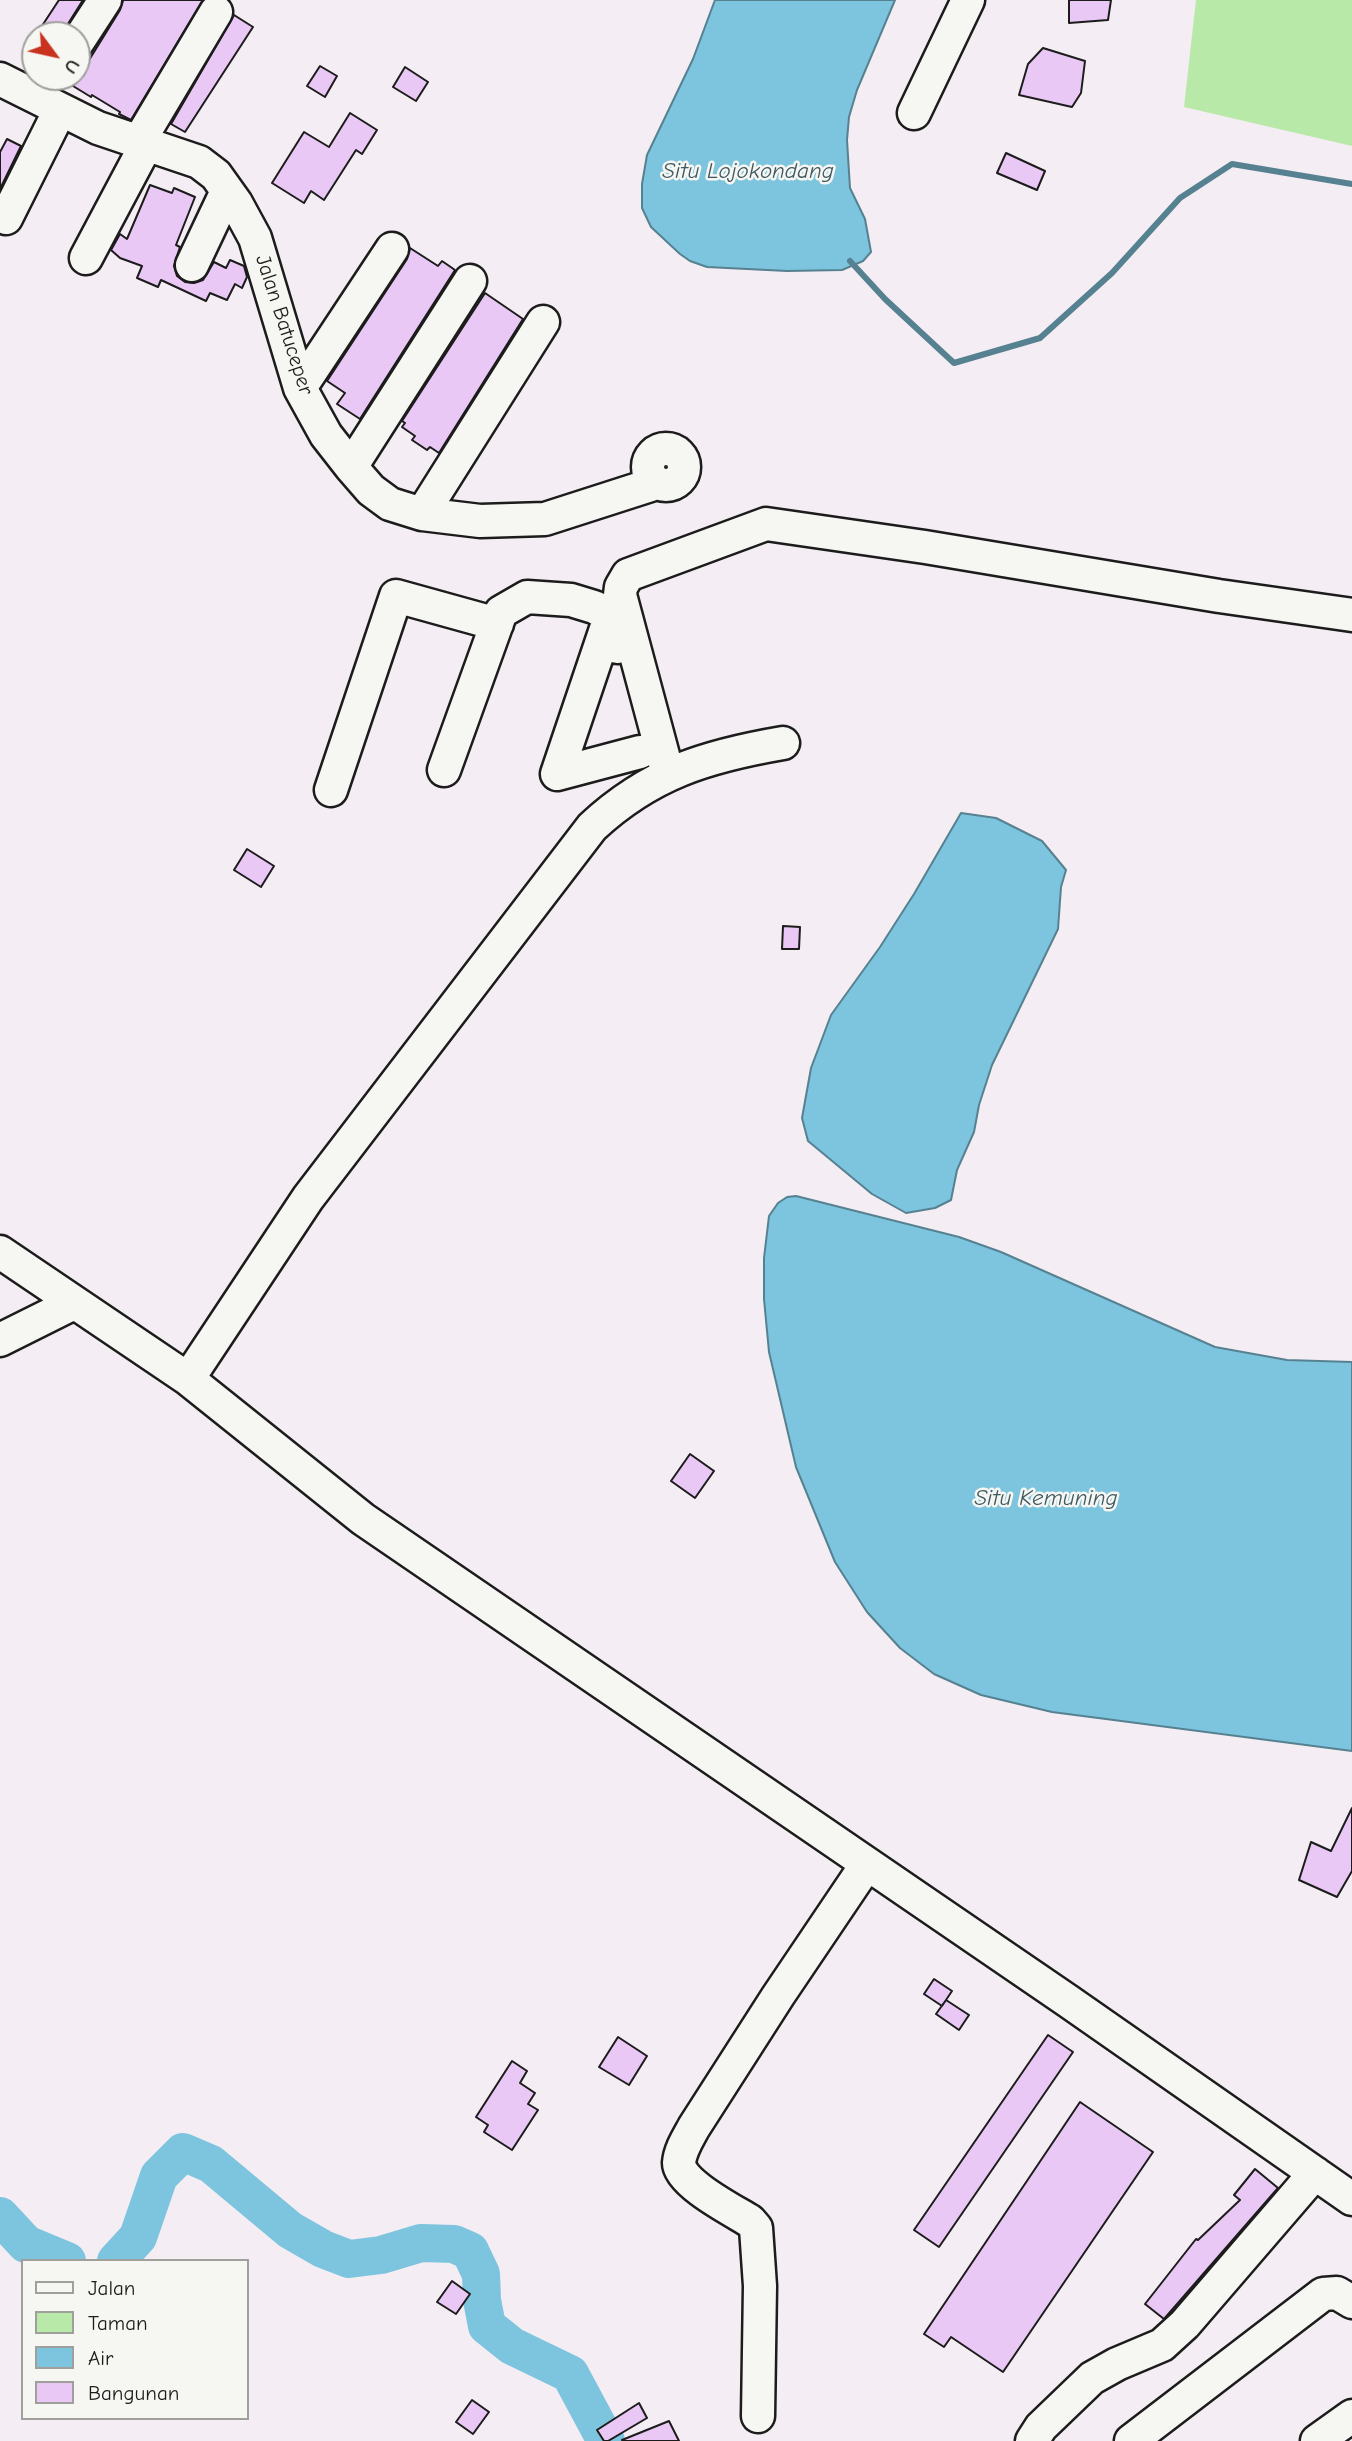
<!DOCTYPE html>
<style>
body{margin:0}
#map{position:relative;width:1352px;height:2441px;overflow:hidden;background:#f4edf3;font-family:"Comic Neue",sans-serif}
canvas{display:block}
.legend{position:absolute;left:21px;top:2259px;width:228px;height:161px;box-sizing:border-box;background:#f6f6f2;border:2px solid #9f9f9c;margin:0;padding:9px 12px;list-style:none;font-size:21px;color:#1c1c1c}
.legend li{display:flex;align-items:center;gap:14px;height:35px}
.legend b{width:35px;border:2px solid #9f9f9c}
.north{position:absolute;left:21px;top:21px;width:70px;height:70px;box-sizing:border-box;background:#f6f6f2;border:2px solid #9f9f9c;border-radius:50%;rotate:123deg;font-size:19px;font-weight:700;line-height:28px;text-align:center;color:#1c1c1c}
.north::after{content:'';display:block;margin:auto;width:24px;height:32px;background:#c8321e;clip-path:polygon(50% 0,100% 100%,50% 72%,0 100%)}
</style>
<div id="map">
<canvas width="1352" height="2441"></canvas>
<ul class="legend">
<li><b style="height:9px;background:#f6f6f2"></b>Jalan</li>
<li><b style="height:19px;background:#b9e9a8"></b>Taman</li>
<li><b style="height:19px;background:#7dc4de"></b>Air</li>
<li><b style="height:19px;background:#eac8f5"></b>Bangunan</li>
</ul>
<div class="north">U</div>
</div>
<script>
const c = document.querySelector('canvas').getContext('2d');
c.lineJoin = 'round';
function paint(path, color) { c.fillStyle = color; c.fill(path, 'evenodd'); }
function stroke(path, color, width, dash) { c.strokeStyle = color; c.lineWidth = width; c.lineCap = dash ? 'butt' : 'round'; c.setLineDash(dash || []); c.stroke(path); }
function label(font, color, halo, rows, align = 'center') {
  c.font = font + ' "Comic Neue",sans-serif'; c.lineWidth = 5; c.setLineDash([]); c.textBaseline = 'middle'; c.strokeStyle = halo; c.fillStyle = color; for (const [text, x, y, turn = 0] of rows) {
    c.save(); c.translate(x, y); c.rotate((+turn || 0) * Math.PI / 180); c.textAlign = isNaN(turn) ? turn : align; if (halo) c.strokeText(text, 0, 0); c.fillText(text, 0, 0); c.restore();
  }
}
paint(new Path2D(`
 M1196,0H1352V146L1184,107Z`), '#b9e9a8');
const water = new Path2D(`
 M715,0H895L857,90L849,117L847,140L850,188L865,219L871,252L863,261L842,270L787,271L707,267L690,261L680,254L651,227L642,208V184L647,155L693,59Z
 M961,813L996,818L1042,841L1066,870L1061,887L1058,929L992,1065L979,1105L974,1132L957,1170L951,1200L935,1208L906,1213L872,1194L808,1141L802,1118L811,1068L831,1015L880,947L914,894Z
 M796,1196L959,1237L1001,1252L1215,1347L1287,1360L1352,1362V1751L1052,1712L981,1695L934,1674L900,1648L867,1612L835,1562L796,1467L769,1352L764,1299V1258L769,1216L778,1203L787,1197Z`);
paint(water, '#7dc4de');
stroke(water, '#568190', 2);
stroke(new Path2D(`
 M850,261L885,299L954,363L1040,338L1112,273L1180,198L1232,164L1352,184`), '#568190', 6);
stroke(new Path2D(`
 M0,2216L26,2244L67,2261
 M116,2261L138,2237L159,2176L183,2152L211,2164L290,2230L323,2249L349,2259L381,2255L421,2243L454,2244L470,2251L481,2274L482,2300L487,2326L512,2346L570,2374L606,2441`), '#7dc4de', 38);
const building = new Path2D(`
 M59,0H83L61,35H36Z
 M123,0H203L131,120L119,114L120,112L92,95L91,97L73,86L120,10Z
 M1069,0H1111L1108,20L1069,23Z
 M234,15L253,27L185,132L171,124Z
 M1043,48L1085,61L1081,93L1072,107L1019,95L1028,64Z
 M320,66L337,76L325,97L307,86Z
 M405,67L428,82L416,101L393,87Z
 M350,113L377,130L362,154L356,150L324,200L311,191L304,203L272,183L304,132L329,147Z
 M7,139L21,146L0,189V152Z
 M1006,153L1045,171L1037,190L997,173Z
 M150,185L172,193L174,188L195,197L176,245L180,247L174,266L177,276L185,282L194,283L203,280L214,262L226,268L230,260L244,266L247,277L242,288L235,284L227,300L210,293L206,301L161,280L158,287L137,278L142,266L120,258L111,250L120,234L127,239Z
 M410,248L438,266L442,261L455,270L360,419L337,404L345,393L327,381L407,259Z
 M485,293L523,319L439,453L430,447L427,450L412,440L415,436L402,427L405,423L402,421Z
 M247,849L274,866L261,887L234,870Z
 M783,926L800,927L799,949H782Z
 M690,1454L714,1471L695,1498L671,1481Z
 M1352,1808V1871L1337,1897L1299,1880L1311,1842L1331,1851Z
 M934,1979L952,1991L942,2006L924,1994Z
 M946,2000L969,2015L959,2030L936,2014Z
 M1048,2035L1073,2052L939,2247L914,2230Z
 M618,2037L647,2056L629,2085L599,2067Z
 M512,2061L527,2071L520,2083L535,2093L528,2104L538,2110L512,2150L484,2132L488,2125L476,2117Z
 M1080,2102L1153,2152L1003,2372L951,2337L944,2347L924,2334Z
 M1255,2169L1278,2188L1164,2319L1145,2304L1196,2239L1198,2240L1240,2200L1234,2195Z
 M452,2281L470,2294L456,2314L437,2302Z
 M472,2400L489,2412L473,2434L456,2422Z
 M639,2403L647,2418L608,2441H604L597,2430Z
 M669,2421L679,2441H623L622,2440Z`);
paint(building, '#eac8f5');
stroke(building, '#1c1c1c', 2);
const minor = new Path2D(`
 M77,43L105,0
 M0,79L98,128L199,162L216,175L236,203L255,238L300,388L326,435L351,467L371,490L390,504L422,514L480,521L545,519L657,483
 M914,113L968,0
 M138,143L216,12
 M6,218L60,110
 M86,258L146,145
 M192,265L227,191
 M300,388L392,249
 M648 467a18 18 0 1 1 36 0a18 18 0 1 1-36 0Z
 M351,467L470,281
 M422,514L543,322
 M610,617L557,774L640,752
 M444,770L501,612L527,597L571,600L594,607L611,615L617,647
 M668,774L620,595L621,587L628,575L766,524L925,547L1219,596L1352,615
 M331,790L396,596L497,624
 M0,1252L188,1379L363,1519L1068,2001L1352,2199
 M0,1340L74,1303
 M188,1379L308,1198L592,827C650,773 707,756 783,743
 M758,2416L760,2286L756,2228L750,2221C734,2211 679,2183 679,2163C680,2150 688,2138 694,2127L778,1996L867,1864
 M1032,2441L1041,2427L1092,2378L1117,2364L1162,2345L1185,2324L1315,2173
 M1131,2441L1323,2294L1337,2293L1352,2302
 M1317,2441L1352,2416`);
stroke(minor, '#1c1c1c', 37);
stroke(minor, '#f6f6f2', 32);
label('21px', '#1c1c1c', '#f6f6f2', [
 ["Jalan Batuceper",284,325,72]
]);
label('italic 23px', '#3e5760', '#f6f6f2', [
 ["Situ Lojokondang",748,171],
 ["Situ Kemuning",1046,1498]
]);
</script>
